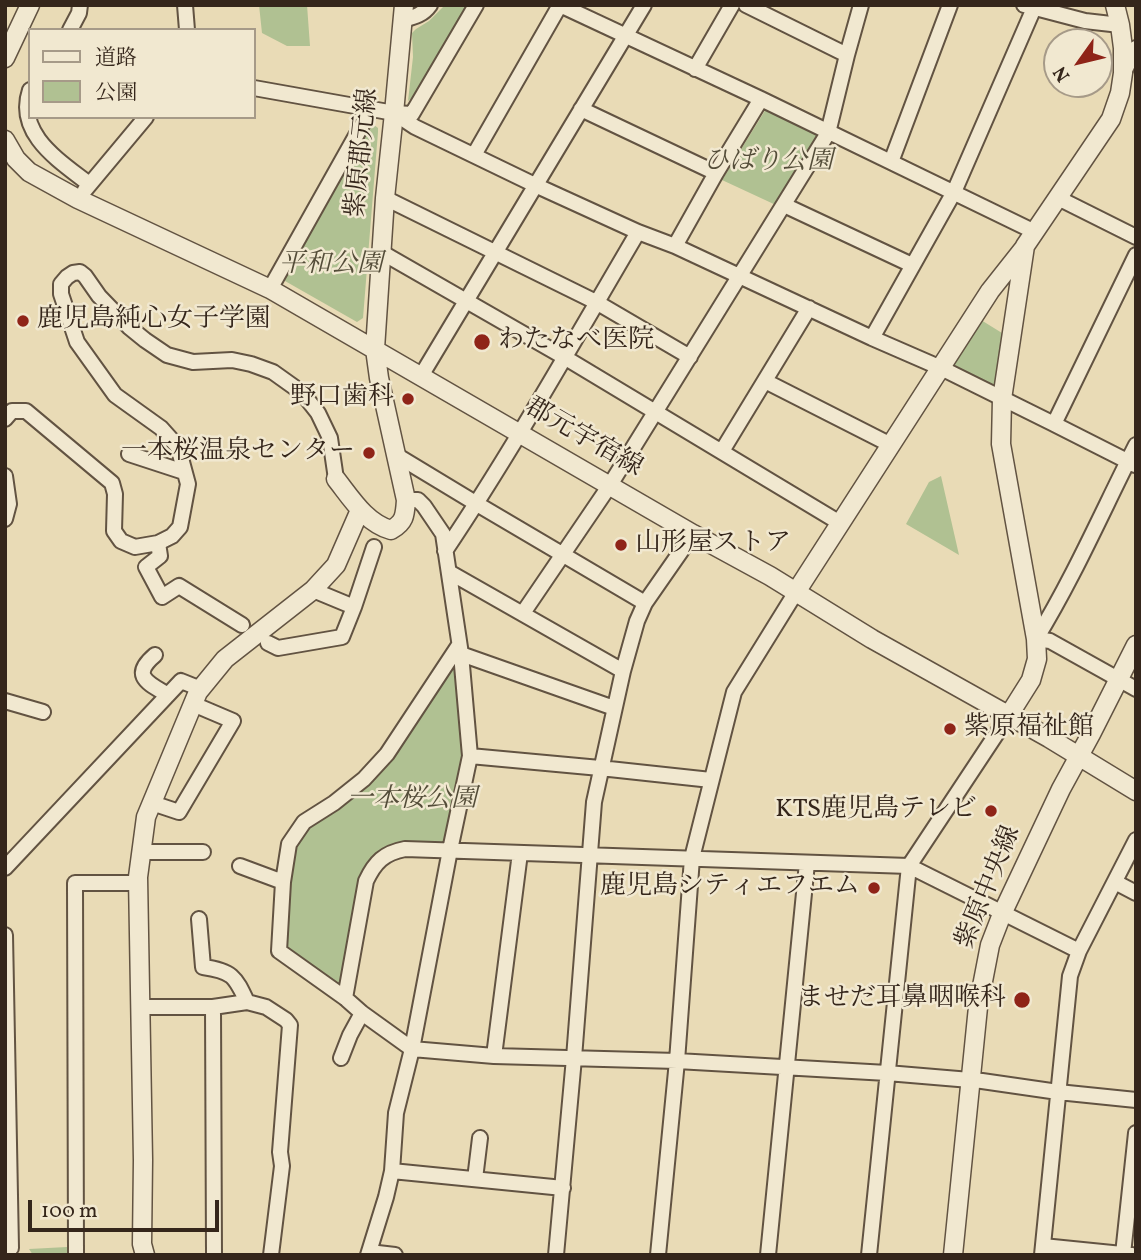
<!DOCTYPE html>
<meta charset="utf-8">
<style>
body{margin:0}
#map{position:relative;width:1141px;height:1260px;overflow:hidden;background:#e9dbb6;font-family:Vollkorn,"Noto Serif JP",serif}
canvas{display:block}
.frame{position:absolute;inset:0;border:7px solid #35261b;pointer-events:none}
.legend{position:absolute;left:28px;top:28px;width:228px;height:91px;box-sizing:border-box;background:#f1e8d0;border:2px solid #a69a88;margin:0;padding:9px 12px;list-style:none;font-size:21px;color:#35261b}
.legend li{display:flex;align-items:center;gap:14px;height:35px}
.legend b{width:35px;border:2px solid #a69a88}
.north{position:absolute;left:1043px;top:28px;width:70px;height:70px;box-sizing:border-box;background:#f1e8d0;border:2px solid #a69a88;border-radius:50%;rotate:236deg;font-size:19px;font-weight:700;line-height:28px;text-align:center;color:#35261b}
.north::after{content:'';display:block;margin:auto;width:24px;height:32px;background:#8f2418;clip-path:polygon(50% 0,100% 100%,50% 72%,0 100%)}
.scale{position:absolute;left:28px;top:1200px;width:191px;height:32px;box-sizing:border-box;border:4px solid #35261b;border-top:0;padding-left:9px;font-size:21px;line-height:24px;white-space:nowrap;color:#35261b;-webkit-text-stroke:5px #f1e8d0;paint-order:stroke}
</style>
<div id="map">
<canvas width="1141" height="1260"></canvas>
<div class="frame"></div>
<ul class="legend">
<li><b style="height:9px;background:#f1e8d0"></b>道路</li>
<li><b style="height:19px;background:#b0c192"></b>公園</li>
</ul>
<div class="north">N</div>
<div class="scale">100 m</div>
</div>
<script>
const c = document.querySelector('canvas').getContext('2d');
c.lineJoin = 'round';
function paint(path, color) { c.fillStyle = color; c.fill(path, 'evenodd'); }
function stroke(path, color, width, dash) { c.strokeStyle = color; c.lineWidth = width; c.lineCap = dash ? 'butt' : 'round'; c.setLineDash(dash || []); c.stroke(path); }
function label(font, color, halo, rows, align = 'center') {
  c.font = font + ' Vollkorn,"Noto Serif JP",serif'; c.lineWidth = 5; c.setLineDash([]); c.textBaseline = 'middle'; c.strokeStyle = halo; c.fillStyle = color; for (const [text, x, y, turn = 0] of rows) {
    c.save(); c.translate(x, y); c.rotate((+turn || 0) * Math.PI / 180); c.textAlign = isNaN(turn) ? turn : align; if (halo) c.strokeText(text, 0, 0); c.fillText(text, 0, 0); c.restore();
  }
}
paint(new Path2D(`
 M259,5H307L310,46H287L262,33Z
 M445,5H472L418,93L408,101L413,57L412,33L416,29L429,21Z
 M766,109L818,135L778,206L722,180Z
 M374,125L378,128V132L363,318L357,322L285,281L283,278L371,126Z
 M981,320L1002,333L995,383L991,386L956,368L954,362Z
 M941,476L959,555L906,524L929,482Z
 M452,664H458L466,759L449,841L439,845L379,854L343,985L338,988L284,948L294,847L309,825L351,799L389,761Z
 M67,1247V1255H33L29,1249Z`), '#b0c192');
const minor = new Path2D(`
 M185,5L187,30
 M560,5L761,99L1035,232
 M746,5L847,55
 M1024,5L1085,21L1120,25
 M403,20C414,17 423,15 430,5
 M70,30L79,13L80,5
 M695,69L732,5
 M1124,72L1136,48
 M254,88L394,113L412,114L476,5
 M30,90C15,134 60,161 89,184
 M581,109L716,173
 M394,113L415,127L535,185L638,232L675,246L872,338L941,368L1054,424L1136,255
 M474,155L560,5
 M891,162L950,5
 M85,190L146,117
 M385,198L596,302L690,357
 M1058,198L1136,237
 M784,205L912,265
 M675,246L716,173L761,99
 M381,252L564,357L840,523
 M270,289L371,109
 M872,338L954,192L1034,8
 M421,376L644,5
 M765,381L891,445
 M5,419L12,411H26L112,483L115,494L114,531L121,541L135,547L158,543L172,536L180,527L188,484L178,447L161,428L115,395L77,342L61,294V284L67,277L73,273L80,272L85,276L99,296L129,327L145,340L167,355L193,362L232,360L251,364L273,372L294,387L307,399L318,413L330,438L336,479
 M1054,424L1135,465
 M1136,445C1103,510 1074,577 1036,639L1050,641L1136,689
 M722,451L809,308
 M129,454L184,472
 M396,455L477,504L645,603
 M5,476L9,504L5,519
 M158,543L160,556L146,567L162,597L179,586L242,625
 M445,551C514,448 575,339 638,232
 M449,572L623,671
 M354,607L374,547
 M523,613L610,485L828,133L847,55L861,5
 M268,643L278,648L342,637L354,607L313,590
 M459,645L387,754L364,779L334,803L304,822L289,844L283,882L279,951L345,998L362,1013L412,1049L494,1056L677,1061L887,1073L982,1081L1058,1092L1136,1100
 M461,654L614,708
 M155,655C130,676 148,683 168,695
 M5,701L43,712
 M470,756L600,768L711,780
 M152,803L179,812L233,721L193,704
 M142,852H203
 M240,866L283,882
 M5,868L181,681L201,689
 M1115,882L1136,893
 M199,919L203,967C232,971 235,976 247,1002
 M5,935L11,1248
 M345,998L366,881C375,862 384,853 405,849L909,866L1079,951
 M140,1007H213L247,1002L266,1007L286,1020L290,1025L280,1152L282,1166L271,1255
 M213,1007L214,1255
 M494,1056L520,853
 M341,1058L350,1035L362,1013
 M392,1171L563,1188
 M475,1179L480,1138
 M1043,1246L1132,1255
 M369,1252L395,1255
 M1123,1254L1136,1133
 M76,1255L75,883H138
 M368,1255L386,1197L392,1171L396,1113L412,1049L450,850L470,756L461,654L443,534L424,506L418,500H406
 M556,1255L574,1058L594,802L623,671L637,621L645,603L693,534
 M658,1255L677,1061L692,858L734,692L796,592
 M768,1255L807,863
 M869,1255L909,866L1009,715
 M1042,1255L1070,976L1079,951L1136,840`);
const tertiary = new Path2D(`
 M5,58L30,5
 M5,140L16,159L29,172L78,199L270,289L693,534L770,576L872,639L1049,738L1136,791
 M336,479C351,498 366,523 391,530C405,522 405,515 406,500L379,378L375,349L385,198L394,113L404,5
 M796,592L990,291L1024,248
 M1009,715L1031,680L1037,659L1036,639L1001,444L1002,399L1025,246L1111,119L1120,93L1123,73V48L1120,25L1115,5
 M145,1255L142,1244L143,1160L138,877L146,817L198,692L225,659L313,590L336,565L360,510
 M953,1255L978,1007L990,945L1002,914L1061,789L1091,734L1136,645`);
stroke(minor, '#625342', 18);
stroke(tertiary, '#625342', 21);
stroke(minor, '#f1e8d0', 14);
stroke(tertiary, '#f1e8d0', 18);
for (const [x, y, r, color] of [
 [23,321,7,"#8f2418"],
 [482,342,9,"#8f2418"],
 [408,399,7,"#8f2418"],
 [369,453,7,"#8f2418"],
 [621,545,7,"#8f2418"],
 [950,729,7,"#8f2418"],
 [991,811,7,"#8f2418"],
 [874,888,7,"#8f2418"],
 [1022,1000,9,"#8f2418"]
]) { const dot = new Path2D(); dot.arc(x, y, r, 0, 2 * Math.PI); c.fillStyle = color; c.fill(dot); stroke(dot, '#f1e8d0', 2.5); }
label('26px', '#35261b', '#f1e8d0', [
 ["紫原郡元線",364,153,-84],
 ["郡元宇宿線",583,439,30],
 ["紫原中央線",990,888,-68]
]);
label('italic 26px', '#544d39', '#f1e8d0', [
 ["ひばり公園",768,163],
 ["平和公園",331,266],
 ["一本桜公園",412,801]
]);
label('26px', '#35261b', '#f1e8d0', [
 ["鹿児島純心女子学園",37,321,"left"],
 ["わたなべ医院",498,342,"left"],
 ["野口歯科",394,399],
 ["一本桜温泉センター",355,453],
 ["山形屋ストア",635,545,"left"],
 ["紫原福祉館",964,729,"left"],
 ["KTS鹿児島テレビ",977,811],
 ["鹿児島シティエフエム",860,888],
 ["ませだ耳鼻咽喉科",1006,1000]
], 'right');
</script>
